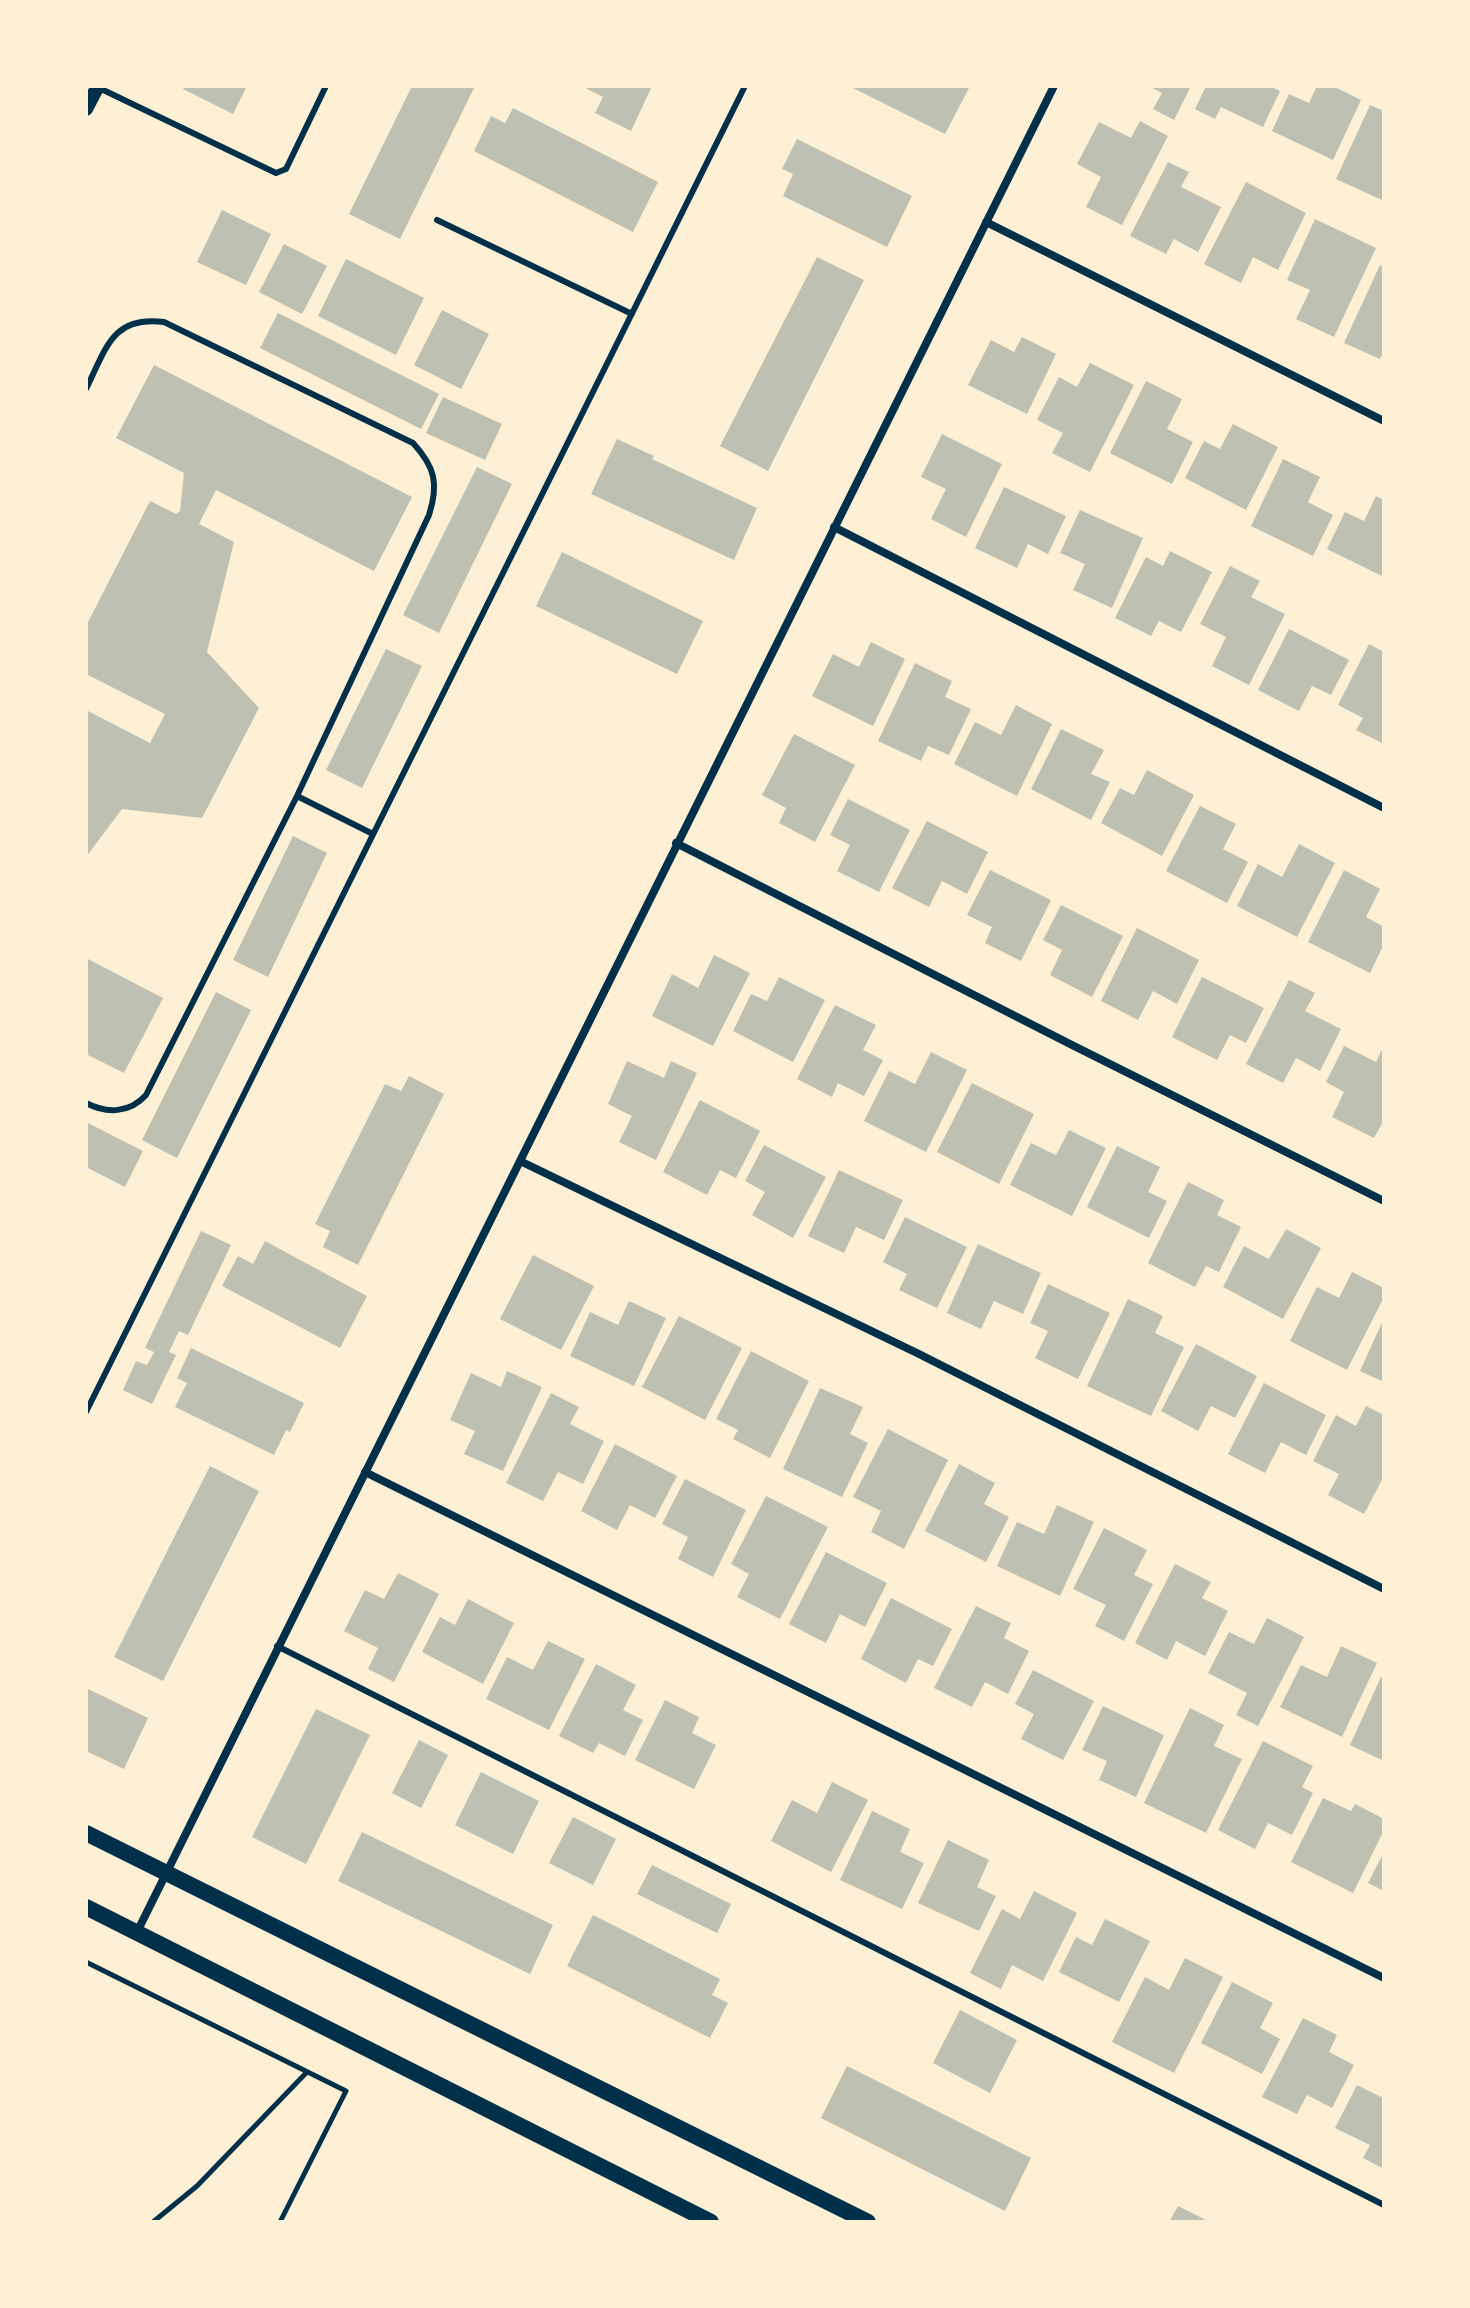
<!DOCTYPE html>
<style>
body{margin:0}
#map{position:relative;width:1470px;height:2308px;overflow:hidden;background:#fdf0d5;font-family:"Times New Roman",serif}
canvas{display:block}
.frame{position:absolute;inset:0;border:88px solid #fdf0d5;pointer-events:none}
</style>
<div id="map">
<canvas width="1470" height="2308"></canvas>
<div class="frame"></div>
</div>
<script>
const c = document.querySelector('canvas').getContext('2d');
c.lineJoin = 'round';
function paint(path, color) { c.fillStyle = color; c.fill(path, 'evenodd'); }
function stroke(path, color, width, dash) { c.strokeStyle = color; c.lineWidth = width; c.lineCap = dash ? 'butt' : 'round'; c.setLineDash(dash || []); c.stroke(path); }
paint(new Path2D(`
 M184,86H247L233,114L183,89Z
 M412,86H475L400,239L349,214Z
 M588,86H652L631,131L595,113L603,97L587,89Z
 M849,86H970L945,134Z
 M1148,86H1191L1174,120L1153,109L1162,93Z
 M1206,86H1270L1280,91L1263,127L1221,107L1215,119L1195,109Z
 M1317,86H1333L1361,100L1333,160L1272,131L1289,94L1309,103Z
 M1370,105L1384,111V201L1336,179Z
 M513,108L658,182L633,232L474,151L491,116L505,123Z
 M1140,121L1168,136L1122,225L1086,207L1101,177L1077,164L1099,122L1131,138Z
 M797,139L912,196L887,247L783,196L793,174L782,169Z
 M1168,162L1189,172L1181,187L1221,207L1198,252L1174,239L1166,254L1130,236Z
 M1246,182L1306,213L1278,270L1253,257L1241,283L1204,264Z
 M222,210L271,234L246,285L197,262Z
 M1315,219L1376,248L1334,337L1296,319L1310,290L1287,280Z
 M284,244L327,266L302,314L259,292Z
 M817,257L864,280L768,471L720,446Z
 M346,259L424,298L396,355L318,316Z
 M1380,265L1384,267V350L1380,359L1344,343Z
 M442,310L489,334L461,389L414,365Z
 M278,313L439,394L421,429L260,348Z
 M1022,337L1056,354L1027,414L968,385L991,340L1014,352Z
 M1090,363L1134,385L1090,472L1052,453L1063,433L1037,420L1059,377L1077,387Z
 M154,365L412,497L374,571L216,490L199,524L234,542L207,652L259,708L202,818L122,809L86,857V710L150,743L165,714L86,674V626L150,501L176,514L180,511L184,473L116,438Z
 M1146,381L1182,399L1167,429L1193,442L1172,484L1110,453Z
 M443,397L502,424L485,460L426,433Z
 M1233,424L1278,447L1246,510L1185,478L1204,441L1220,449Z
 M942,434L1002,464L966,537L931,519L946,489L921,477Z
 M617,439L654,456L652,459L757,508L734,560L591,494Z
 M1283,459L1320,477L1308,502L1333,515L1313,556L1251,526Z
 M477,467L512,484L439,633L403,615Z
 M1004,487L1066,516L1048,554L1028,544L1017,568L975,548Z
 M1376,496L1384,500V577L1327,549L1345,512L1364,521Z
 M1080,510L1143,538L1112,608L1073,590L1085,564L1060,553Z
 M1170,551L1212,572L1181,632L1159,621L1151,636L1115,618L1146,557L1163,566Z
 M562,552L703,621L677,674L536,606Z
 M1230,566L1260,581L1251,597L1285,614L1249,685L1212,666L1226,637L1200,624Z
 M1289,629L1349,660L1331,695L1312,686L1299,711L1258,690Z
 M871,642L905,659L873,726L812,696L833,654L859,667Z
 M1369,644L1384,652V744L1356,730L1363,718L1338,705Z
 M386,649L422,666L362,788L326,770Z
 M915,663L952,681L945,697L971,709L949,755L928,746L921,761L878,741Z
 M1016,705L1052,724L1017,796L954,764L975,722L1001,735Z
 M1061,729L1104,750L1091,774L1110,782L1091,820L1031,789Z
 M794,734L855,765L815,842L779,823L786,808L762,795Z
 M1147,770L1194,795L1162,856L1101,823L1120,788L1134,795Z
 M848,799L910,830L879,892L837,871L850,845L830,835Z
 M1200,806L1236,824L1223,849L1248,862L1227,903L1166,871Z
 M927,821L988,852L967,894L942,881L929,907L892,888Z
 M293,836L327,853L268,977L233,960Z
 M1299,844L1335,863L1297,937L1237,906L1258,864L1282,877Z
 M990,870L1051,900L1021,961L985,943L992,927L967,915Z
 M1344,870L1380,889L1366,917L1384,927V944L1370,973L1308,942Z
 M1061,905L1123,936L1092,997L1050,975L1062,950L1043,940Z
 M1137,928L1199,960L1177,1004L1153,991L1138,1020L1101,1001Z
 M714,955L750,973L713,1046L652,1016L672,974L698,988Z
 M86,958L163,998L124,1073L86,1054Z
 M779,977L825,1000L793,1062L733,1031L751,994L767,1001Z
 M1202,977L1264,1008L1246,1043L1230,1035L1217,1060L1172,1037Z
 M1289,980L1315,993L1305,1011L1341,1029L1320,1071L1296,1058L1283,1083L1246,1064Z
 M216,992L251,1010L177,1158L142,1140Z
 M835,1005L876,1025L863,1050L883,1060L864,1096L838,1083L832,1097L797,1079Z
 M1384,1045V1120L1374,1138L1332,1117L1344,1092L1326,1082L1344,1046L1376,1062Z
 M931,1052L967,1070L926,1152L864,1121L889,1071L915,1084Z
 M627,1061L664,1078L671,1061L697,1073L656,1160L619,1142L632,1116L608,1104Z
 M409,1076L444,1094L358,1265L323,1247L330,1231L315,1224L385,1084L401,1091Z
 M972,1083L1034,1114L999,1184L937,1152Z
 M700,1100L760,1131L736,1178L720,1170L707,1195L663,1172Z
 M86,1122L143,1151L125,1187L86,1167Z
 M1069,1130L1106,1148L1072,1216L1010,1185L1031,1143L1056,1155Z
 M764,1145L826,1177L793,1238L752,1215L765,1192L745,1181Z
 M1117,1146L1160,1167L1148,1192L1167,1201L1149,1238L1087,1207Z
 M839,1170L903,1200L884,1240L856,1227L844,1253L808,1236Z
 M1188,1182L1224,1200L1217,1215L1241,1227L1219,1272L1206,1266L1195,1287L1148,1263Z
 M905,1217L967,1247L937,1308L899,1290L907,1274L883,1262Z
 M1286,1229L1321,1248L1283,1319L1223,1287L1244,1246L1269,1259Z
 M201,1231L231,1245L188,1335L179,1331L169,1352L176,1355L152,1404L123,1390L136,1361L147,1365L154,1352L145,1348Z
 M265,1241L367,1296L340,1348L222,1286L238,1256L253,1264Z
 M978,1244L1041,1273L1023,1314L994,1301L981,1329L947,1313Z
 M533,1255L594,1286L561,1350L500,1319Z
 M1352,1272L1384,1288V1297L1347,1370L1290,1341L1317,1287L1339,1298Z
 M1048,1284L1110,1313L1078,1379L1035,1358L1048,1331L1030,1323Z
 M1128,1299L1163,1316L1155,1333L1184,1347L1151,1416L1087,1386Z
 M629,1301L666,1318L634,1386L570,1356L590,1312L618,1325Z
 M679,1316L742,1348L705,1420L642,1387Z
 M1384,1318V1382L1360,1371Z
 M1196,1344L1257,1376L1235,1418L1211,1406L1198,1431L1161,1411Z
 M191,1348L304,1403L290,1432L286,1430L274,1455L175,1407L187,1383L177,1378Z
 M751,1351L809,1381L770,1458L733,1439L738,1430L716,1419Z
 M507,1371L542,1387L503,1471L464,1454L475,1431L450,1420L471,1373L501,1387Z
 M1264,1383L1326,1415L1306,1455L1281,1442L1265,1473L1228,1454Z
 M820,1388L863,1407L850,1434L868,1443L842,1497L783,1469Z
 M551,1393L579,1407L570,1424L604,1441L583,1484L558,1472L543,1501L506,1483Z
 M1366,1406L1384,1415V1476L1364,1514L1328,1495L1339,1474L1313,1461L1336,1415L1356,1426Z
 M888,1429L948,1460L904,1549L871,1532L881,1511L853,1497Z
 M615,1444L677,1476L655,1518L630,1505L617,1530L581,1511Z
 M959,1464L995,1483L984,1504L1009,1517L986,1562L925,1531Z
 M210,1466L259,1491L163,1681L114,1657Z
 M685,1479L746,1510L713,1577L678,1559L688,1537L662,1524Z
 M766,1496L828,1527L780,1619L737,1597L749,1574L731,1564Z
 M1057,1505L1094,1522L1060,1596L997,1566L1017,1522L1044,1534Z
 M1104,1528L1147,1550L1134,1575L1153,1584L1124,1641L1095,1626L1106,1605L1073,1589Z
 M826,1552L887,1583L865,1627L840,1614L826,1643L789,1624Z
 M1175,1564L1211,1582L1202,1598L1228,1611L1205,1656L1176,1641L1167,1660L1135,1643Z
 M398,1573L439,1594L394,1682L368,1669L378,1648L344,1631L365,1590L384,1599Z
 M891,1598L952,1629L933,1666L918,1659L906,1683L861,1659Z
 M468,1599L514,1623L483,1684L422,1652L440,1617L455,1625Z
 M976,1606L1011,1623L1004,1638L1029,1651L1008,1694L985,1682L972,1707L934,1688Z
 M1267,1618L1304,1637L1258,1726L1236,1715L1247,1693L1208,1673L1229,1632L1254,1644Z
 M548,1641L585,1659L549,1730L486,1699L507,1657L533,1670Z
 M1341,1646L1377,1663L1342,1737L1280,1707L1301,1665L1327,1677Z
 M596,1664L636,1685L623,1710L643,1720L625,1756L599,1743L593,1753L559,1736Z
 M1033,1670L1094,1701L1063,1760L1021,1739L1034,1714L1015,1704Z
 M1381,1677L1384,1678V1761L1350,1745Z
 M86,1688L148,1718L124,1769L86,1751Z
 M665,1700L699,1717L692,1733L716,1745L694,1789L635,1760Z
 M1103,1706L1164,1735L1136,1797L1099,1780L1107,1761L1082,1750Z
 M1190,1708L1224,1725L1214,1746L1242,1759L1206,1833L1144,1803Z
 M316,1709L370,1735L306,1864L252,1837Z
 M419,1740L448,1755L421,1808L392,1793Z
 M1263,1741L1313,1766L1302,1787L1313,1793L1292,1835L1268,1823L1255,1849L1218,1830Z
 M481,1772L539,1801L513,1854L455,1825Z
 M832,1782L868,1800L831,1872L771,1841L792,1800L817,1813Z
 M1323,1798L1351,1811L1355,1804L1384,1819V1830L1353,1893L1291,1862Z
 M872,1811L910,1829L900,1852L924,1863L902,1909L840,1880Z
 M573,1817L616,1839L593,1885L549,1863Z
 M362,1832L553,1925L530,1974L338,1881Z
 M948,1840L989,1860L977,1887L996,1896L979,1931L918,1903Z
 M1384,1852V1891L1368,1883Z
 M652,1865L731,1904L717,1933L637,1894Z
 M1034,1891L1077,1913L1043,1981L1012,1965L1001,1989L970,1973L1002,1909L1020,1919Z
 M593,1915L720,1979L712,1995L728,2003L710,2038L567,1966Z
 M1105,1919L1150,1941L1119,2002L1059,1972L1076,1937L1092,1945Z
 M1185,1958L1223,1977L1174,2073L1112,2042L1145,1977L1169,1990Z
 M1232,1982L1273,2003L1260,2028L1280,2039L1262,2074L1201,2043Z
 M960,2010L1017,2040L990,2093L933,2063Z
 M1303,2018L1337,2035L1329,2052L1354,2065L1332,2108L1307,2095L1297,2114L1262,2097Z
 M847,2066L1031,2158L1005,2211L821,2118Z
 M1357,2085L1381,2097L1384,2091V2169L1363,2158L1370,2145L1335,2128Z
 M1178,2206L1210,2222H1169Z`), '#bec0b2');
stroke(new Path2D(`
 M86,1962L346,2091L280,2222
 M153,2222L197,2186L307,2072`), '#003049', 5);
stroke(new Path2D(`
 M97,87L276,173L286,169L326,86
 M437,220L632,314
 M86,389C106,349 112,315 164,322L413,443C435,467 439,484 429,515L297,796L146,1095C130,1113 107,1114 86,1103
 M297,796L373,834
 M86,1412L745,86
 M277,1646L1384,2205`), '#003049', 6);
stroke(new Path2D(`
 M986,222L1384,421
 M834,527L1384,808
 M676,843L1072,1045L1384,1201
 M520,1161L919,1354L1384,1589
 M365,1472L1384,1978
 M137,1932L1054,86`), '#003049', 8);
stroke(new Path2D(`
 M86,109L98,86`), '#003049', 14);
stroke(new Path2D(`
 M86,1833L868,2222
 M86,1907L711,2222`), '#003049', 16);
</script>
